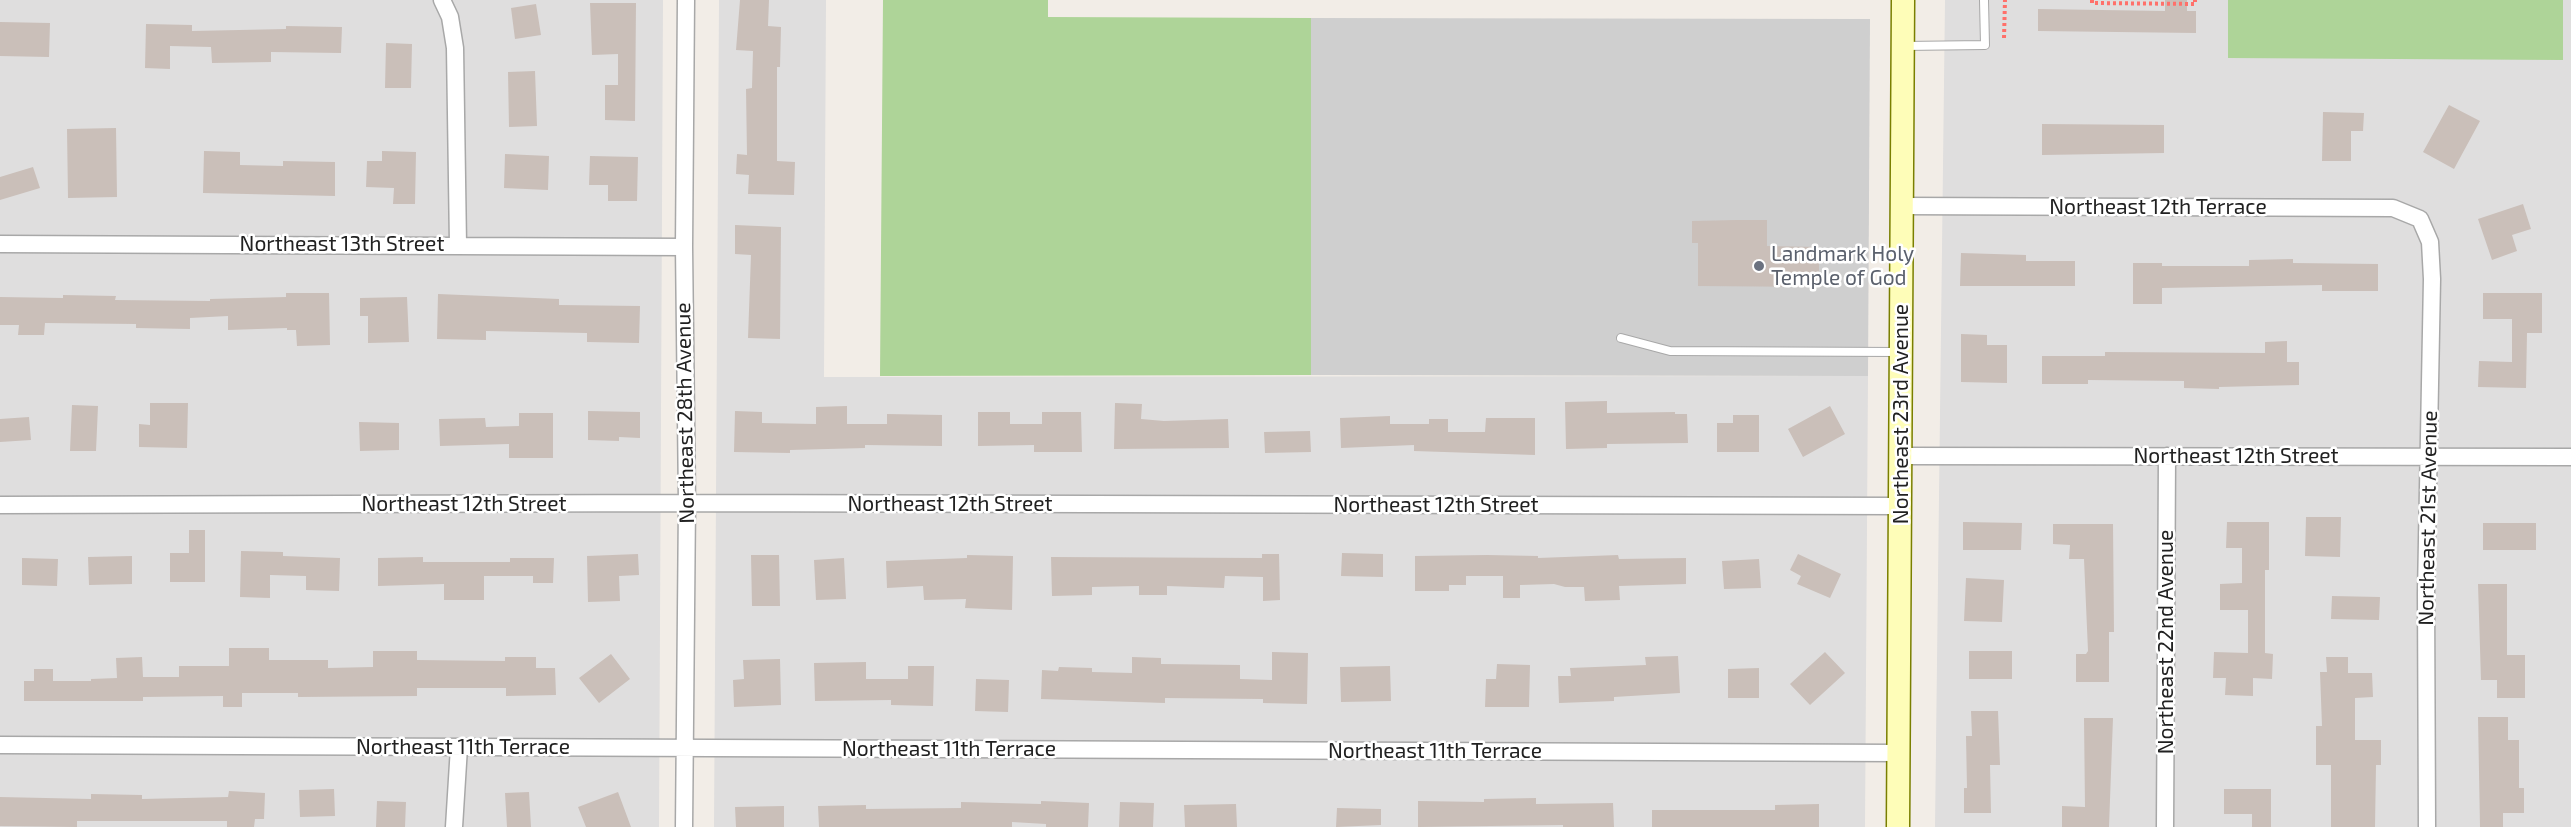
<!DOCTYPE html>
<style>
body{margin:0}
canvas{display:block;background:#f2ede7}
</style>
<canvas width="2571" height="827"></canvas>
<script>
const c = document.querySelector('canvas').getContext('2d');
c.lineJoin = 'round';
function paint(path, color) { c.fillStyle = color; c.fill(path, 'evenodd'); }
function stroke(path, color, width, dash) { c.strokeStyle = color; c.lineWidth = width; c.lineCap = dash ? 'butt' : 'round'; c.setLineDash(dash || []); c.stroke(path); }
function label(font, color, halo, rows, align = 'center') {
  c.font = font + ' "Exo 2",sans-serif'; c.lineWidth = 5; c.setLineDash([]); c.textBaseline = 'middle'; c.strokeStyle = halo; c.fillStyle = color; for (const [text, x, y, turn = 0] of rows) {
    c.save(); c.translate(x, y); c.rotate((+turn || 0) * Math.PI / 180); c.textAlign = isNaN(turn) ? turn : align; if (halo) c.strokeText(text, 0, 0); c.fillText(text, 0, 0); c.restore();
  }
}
paint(new Path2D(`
 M0,0H663L659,827H0Z
 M719,0H826L824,377L1868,376L1865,827H714Z
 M1945,0H2571V827H1935Z`), '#dfdede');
paint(new Path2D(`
 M1311,18L1870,19L1868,376L1311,375Z`), '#cfcfcf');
paint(new Path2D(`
 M883,0H1048V17L1311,18V375L880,376Z
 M2228,0H2563V60L2228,58Z`), '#aed498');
paint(new Path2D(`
 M740,0H769L768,26L781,27L780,67H777V161L795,162L794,195L748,194L749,175L736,174L737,154L747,155L746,89L752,88L753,51L736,50Z
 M2165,0H2187V11H2196V33L2038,31V9L2165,11Z
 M590,3H636L635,121L605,120V85H618V54L592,55Z
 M536,4L541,35L515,39L511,8Z
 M0,22L50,23L49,57L0,56Z
 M146,24L192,25V31L286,29V26L342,27L341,53L271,52V62L212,63L211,47L170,46V69L145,68Z
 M386,43L412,44L411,88H385Z
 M535,71L537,126L509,127L508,72Z
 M2449,105L2480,121L2454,169L2423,152Z
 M2323,112L2364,113L2363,131H2351V161H2322Z
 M2042,124L2164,125V153L2042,155Z
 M116,128L117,197L68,198L67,129Z
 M204,151L240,152V165L283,166V161L335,162V196L203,193Z
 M382,151L416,152L415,204H393L394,188L366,187L367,161H382Z
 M505,154L549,156L548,190L504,188Z
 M590,156L638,157L637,201H608V185H589Z
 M33,167L40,188L0,200V177Z
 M2523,204L2531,229L2512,235L2517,251L2492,260L2478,219Z
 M1736,220H1767V246L1819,247V287L1698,286V243H1692V221Z
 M735,225L781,227L780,339L748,338L751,255L735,254Z
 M1961,253L2026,255V261H2075V286H1960Z
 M2293,259V263L2378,264V291H2322V285L2162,288V304H2133V263H2162V266H2249V260Z
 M286,293H329L330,345L297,346L296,330H287V328L228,330V316L190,318V329L136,328V324L45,323L44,335H18L19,325H0V297L63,298V295L116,296L115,300L210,301V299L286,297Z
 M2483,293H2542V333H2527L2526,388L2478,387L2479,361L2512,362V319H2483Z
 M438,294L559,299V305L640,306L639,343L587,342V333L486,331V340L437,339Z
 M407,297L409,342L368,343V316H360V298Z
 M1961,334L1987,335V345H2007V383L1961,382Z
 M2287,341V362H2299V385L2219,387V389L2184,388V381L2088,380V384H2042V356H2105V352L2265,353V342Z
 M1607,401V413L1675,412V414H1687L1688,443L1607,444V448L1566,449L1565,402Z
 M150,403H188L187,448L139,447V424L150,425Z
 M1115,403L1142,404L1141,419L1164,421L1228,419L1229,448L1114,449Z
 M72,405L98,406L96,451H70Z
 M847,406V424H887V414L942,415V446L865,445V448L790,450V453L734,452L735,411L762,412V423L816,424V407Z
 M1830,406L1845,434L1803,457L1788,429Z
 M588,411L640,412V438L619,437V441L588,440Z
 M978,412H1010V424H1042V412H1081L1082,452H1034V445L978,446Z
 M519,413H553V458H509V444L440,446L439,419L485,418L486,427L519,426Z
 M1733,415H1759V452H1717V423H1733Z
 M1390,416V424H1429V419H1448V432H1485L1486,418H1535V455L1414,451V445L1341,448L1340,418Z
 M29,417L31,440L0,442V419Z
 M359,422L399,423V450L360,451Z
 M1310,431L1311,452L1265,453L1264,432Z
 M2306,517H2341L2340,557L2305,556Z
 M1963,522L2022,523L2021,550H1963Z
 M2227,522H2269V570H2265V653L2273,654L2272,679L2253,678V696L2225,695L2226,678H2213L2214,652L2248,653V610H2220V584L2242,583V548H2226Z
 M2483,523H2536V550H2483Z
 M2053,524H2113L2114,632H2109V682H2076V654H2086L2088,651L2084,559H2069L2070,545L2053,544Z
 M189,530H205V582H170V553H189Z
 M241,551L283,552V556L340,558L339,591L306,590V576L270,575V598L240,597Z
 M1342,553L1383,554V577L1341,576Z
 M638,554L639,575L619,576L620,601L588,602L587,556Z
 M1262,554H1279L1280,600L1263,601V577L1225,576L1224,588L1167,586V595H1139V586L1092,587V595L1052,596L1051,557L1262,558Z
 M1798,554L1841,574L1830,598L1797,584L1801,576L1790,570Z
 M751,555H779L780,606H752Z
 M967,555L1013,556L1012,610L965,608L966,599L924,600L923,586L887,588L886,561L967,558Z
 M1487,555L1538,556V558L1618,555L1619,559L1686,558V584L1619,586L1620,600L1585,601L1584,587H1565L1554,584L1520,585V598H1503V576H1466V585H1449V591H1415V556Z
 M132,556V584L89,585L88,557Z
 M423,557V562H510V558H554L553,583H533V576H484V600H444V584L378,586V558Z
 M22,558L58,559L57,586L22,585Z
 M844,558L846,599L816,600L814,560Z
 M1759,559L1761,588L1724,589L1722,561Z
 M1966,578L2004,580L2002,622L1964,621Z
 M2478,584H2507V655H2525V698H2497V680H2481Z
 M2332,596L2380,597L2379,620L2331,619Z
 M229,648H269V660H328V668L373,667V651H417V660L505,661V657H536V668H555L556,695L506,696V688H417V696L298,697V693H242V707H223V696L143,697V701H24V681H34V669H53V681H91V679L117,678L116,658L142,657L143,677H179V666H229Z
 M1969,651H2012V679H1969Z
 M1272,652L1308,653L1307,704L1263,703V699L1165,698V703L1041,699L1042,670L1058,671L1059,667L1092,668V672L1132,673V657L1161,658V664L1240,665V679L1272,680Z
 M1825,652L1845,673L1810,705L1790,684Z
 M611,654L630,679L599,703L579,678Z
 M1678,656L1680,693L1614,697V701L1559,703L1558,676H1571L1570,668L1646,665L1645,657Z
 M2326,657H2348V673H2372L2373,697L2355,698V740H2381V765H2376L2375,827H2331V765H2316V726H2322L2320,672H2327Z
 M780,659L781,705L734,707L733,680L744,679L743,660Z
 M866,662V679H908V666H934L933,706L891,705V700L815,701L814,663Z
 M1497,664L1530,665L1529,707H1485L1486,679H1496Z
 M1390,666L1391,701L1341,702L1340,667Z
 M1759,668V698H1728V669Z
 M976,679L1009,680L1008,712L975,711Z
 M1971,711H1998L2000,765H1990L1991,813H1964V788H1967L1966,736H1972Z
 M2478,717H2508V740H2519V788H2524V813H2503V827H2480Z
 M2084,718H2113L2109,827H2062V806L2085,807Z
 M334,789L335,816L300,817L299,790Z
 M2224,789H2271V827H2252V814H2224Z
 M229,791L265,793L264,819H255L254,827H227V821H77V827L0,826V797L91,799V794L142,795V799L228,797Z
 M529,792L531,827H507L505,793Z
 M618,792L631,827H586L578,807Z
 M1536,798V804L1613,803L1614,827H1563V825L1418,827V801L1484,802V799Z
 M377,801L406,802L405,827H376Z
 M1041,801L1089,803L1088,827H1046V824L1012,822V827H819L818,806L866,805V809L961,808V802L1041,804Z
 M1120,802L1154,803L1153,827H1119Z
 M1236,804L1237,827H1185L1184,805Z
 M1819,804V827H1652V810H1775V805Z
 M784,806V827H736L735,807Z
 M1337,808L1381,809V825L1336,827Z`), '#cabfb9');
const lane = new Path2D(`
 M1903,46L1985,45L1984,0
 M1621,338L1670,351L1900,352`);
const street = new Path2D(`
 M442,0L450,17L455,48L458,245
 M1902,206L2393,208L2420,219L2430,242L2432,279L2426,593L2427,827
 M0,244L684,247
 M1900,456L2571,457
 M0,505L687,503L1900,506
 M0,745L1899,753
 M454,827L459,747
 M684,827L687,503L684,247L686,0
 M2165,827L2167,456`);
const secondary = new Path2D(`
 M1898,827L1903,0`);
stroke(lane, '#a8a8a8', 10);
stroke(street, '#a8a8a8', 19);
stroke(secondary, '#7a7f00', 25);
stroke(new Path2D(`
 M2092,0V3L2195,4V0
 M2004,38L2005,0`), '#ff706a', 4, [3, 3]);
stroke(lane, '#fff', 8);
stroke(street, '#fff', 16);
stroke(secondary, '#fefdb8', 22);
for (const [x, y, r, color] of [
 [1759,266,6,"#6b7280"]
]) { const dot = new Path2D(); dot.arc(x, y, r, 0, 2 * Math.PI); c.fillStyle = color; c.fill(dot); stroke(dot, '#fff', 2); }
label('21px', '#212121', '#fff', [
 ["Northeast 12th Terrace",2158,207],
 ["Northeast 13th Street",342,244],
 ["Northeast 28th Avenue",685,413,-91],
 ["Northeast 23rd Avenue",1901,414,-90],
 ["Northeast 12th Street",2236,456],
 ["Northeast 12th Street",464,504],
 ["Northeast 12th Street",950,504],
 ["Northeast 12th Street",1436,505],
 ["Northeast 21st Avenue",2428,518,-89],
 ["Northeast 22nd Avenue",2166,642,-90],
 ["Northeast 11th Terrace",463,747],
 ["Northeast 11th Terrace",949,749],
 ["Northeast 11th Terrace",1435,751]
]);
label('21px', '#5b616d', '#fff', [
 ["Landmark Holy",1771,254],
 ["Temple of God",1771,278]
], 'left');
</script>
